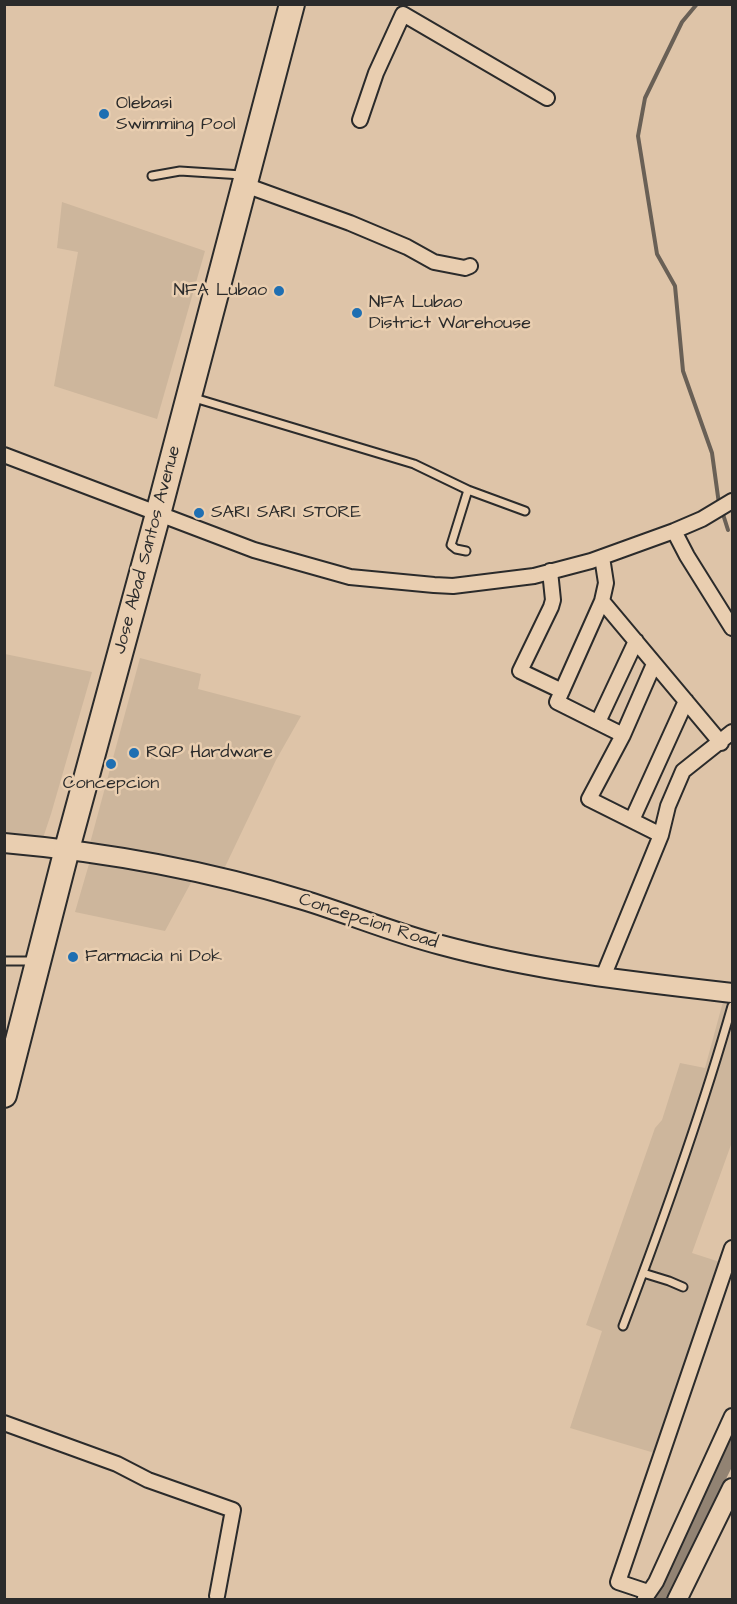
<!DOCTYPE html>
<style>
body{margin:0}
#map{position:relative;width:737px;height:1604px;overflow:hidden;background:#dec4a8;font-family:"Architects Daughter",sans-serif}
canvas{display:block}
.frame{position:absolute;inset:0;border:6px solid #2b2b2b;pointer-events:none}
</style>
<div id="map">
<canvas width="737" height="1604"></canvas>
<div class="frame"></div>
</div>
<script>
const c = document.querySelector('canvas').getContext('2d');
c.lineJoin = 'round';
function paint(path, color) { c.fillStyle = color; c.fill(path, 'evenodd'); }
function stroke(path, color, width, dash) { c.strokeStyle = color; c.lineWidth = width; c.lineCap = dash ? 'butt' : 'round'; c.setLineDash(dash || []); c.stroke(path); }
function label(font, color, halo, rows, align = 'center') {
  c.font = font + ' "Architects Daughter",sans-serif'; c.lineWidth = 5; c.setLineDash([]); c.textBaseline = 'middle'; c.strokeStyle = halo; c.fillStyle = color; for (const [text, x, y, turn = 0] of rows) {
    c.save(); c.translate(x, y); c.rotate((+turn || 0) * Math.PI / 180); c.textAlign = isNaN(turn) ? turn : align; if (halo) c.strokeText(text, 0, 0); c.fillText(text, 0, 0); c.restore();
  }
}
paint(new Path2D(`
 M62,202L205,251L157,419L54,386L78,252L57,248Z
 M5,654L92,672L51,814L43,838L35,841L5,838Z
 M140,658L201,674L198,689L301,716L276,760L224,869L197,863L101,847H89Z
 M93,861L194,877L165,931L75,912L89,864Z
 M724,998H732V1142L692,1253L723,1263L658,1454L570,1428L602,1331L586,1325L655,1128L662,1120L680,1063L705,1068Z`), '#cdb69c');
stroke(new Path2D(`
 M697,4L682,22L645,98L638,136L657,254L675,286L683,371L712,453L719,504
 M722,511L728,530`), '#696056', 4);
stroke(new Path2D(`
 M654,1600L732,1442`), '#928373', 22);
const lane = new Path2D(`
 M152,176L180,171L242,175
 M191,397L414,464L468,490L451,545L456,549L466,551
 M468,490L525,511
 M4,961H33
 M643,1273L669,1281L683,1287
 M623,1326C663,1221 701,1115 732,1006`);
const street = new Path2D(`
 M360,120L376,73L403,14L547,98
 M245,185L350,223L407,247L434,262L465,268L470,266
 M4,455L254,550L350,577L434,585L453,586L534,576L591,561L674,531L702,519L732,501
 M674,531L687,556L732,628
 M602,557L606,583L602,601L557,702L623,735
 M550,571L553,600L551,607L520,671L562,691
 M602,601L721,743
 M654,664L623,735L589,799L661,835
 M598,722L636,641
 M632,820L686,701
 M603,977L661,835L668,806L683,771L732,732
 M4,1423L117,1464L148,1480L233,1510L217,1596
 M648,1592L618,1582L732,1248
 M645,1598L656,1582L732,1416`);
const secondary = new Path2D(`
 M4,843C106,852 206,870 303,900C349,914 394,933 441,945C537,971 635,982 732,993
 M677,1600L732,1488`);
const highway = new Path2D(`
 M4,1095L67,849L158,514L292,4`);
stroke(lane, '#2b2b2b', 11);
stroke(street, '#2b2b2b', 18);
stroke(secondary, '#2b2b2b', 22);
stroke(highway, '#2b2b2b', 28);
stroke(lane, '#e9ceb0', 7);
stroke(street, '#e9ceb0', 14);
stroke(secondary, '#e9ceb0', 18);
stroke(highway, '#e9ceb0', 24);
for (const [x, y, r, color] of [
 [104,114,6,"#1f6fb2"],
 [279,291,6,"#1f6fb2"],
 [357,313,6,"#1f6fb2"],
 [199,513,6,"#1f6fb2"],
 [134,753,6,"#1f6fb2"],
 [111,764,6,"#1f6fb2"],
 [73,957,6,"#1f6fb2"]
]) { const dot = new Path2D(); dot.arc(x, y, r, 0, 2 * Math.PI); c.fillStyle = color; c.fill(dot); stroke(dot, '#e9ceb0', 2); }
label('18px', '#2b2b2b', '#e9ceb0', [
 ["Olebasi",116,104],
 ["Swimming Pool",116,125],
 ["NFA Lubao",267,291,"right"],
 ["NFA Lubao",369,303],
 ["District Warehouse",369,324],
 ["SARI SARI STORE",211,513],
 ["RQP Hardware",146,753],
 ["Concepcion",111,784,"center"],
 ["Farmacia ni Dok",85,957]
], 'left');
label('18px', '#2b2b2b', '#e9ceb0', [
 ["Jose Abad Santos Avenue",148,550,-75],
 ["Concepcion Road",368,922,18]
]);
</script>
